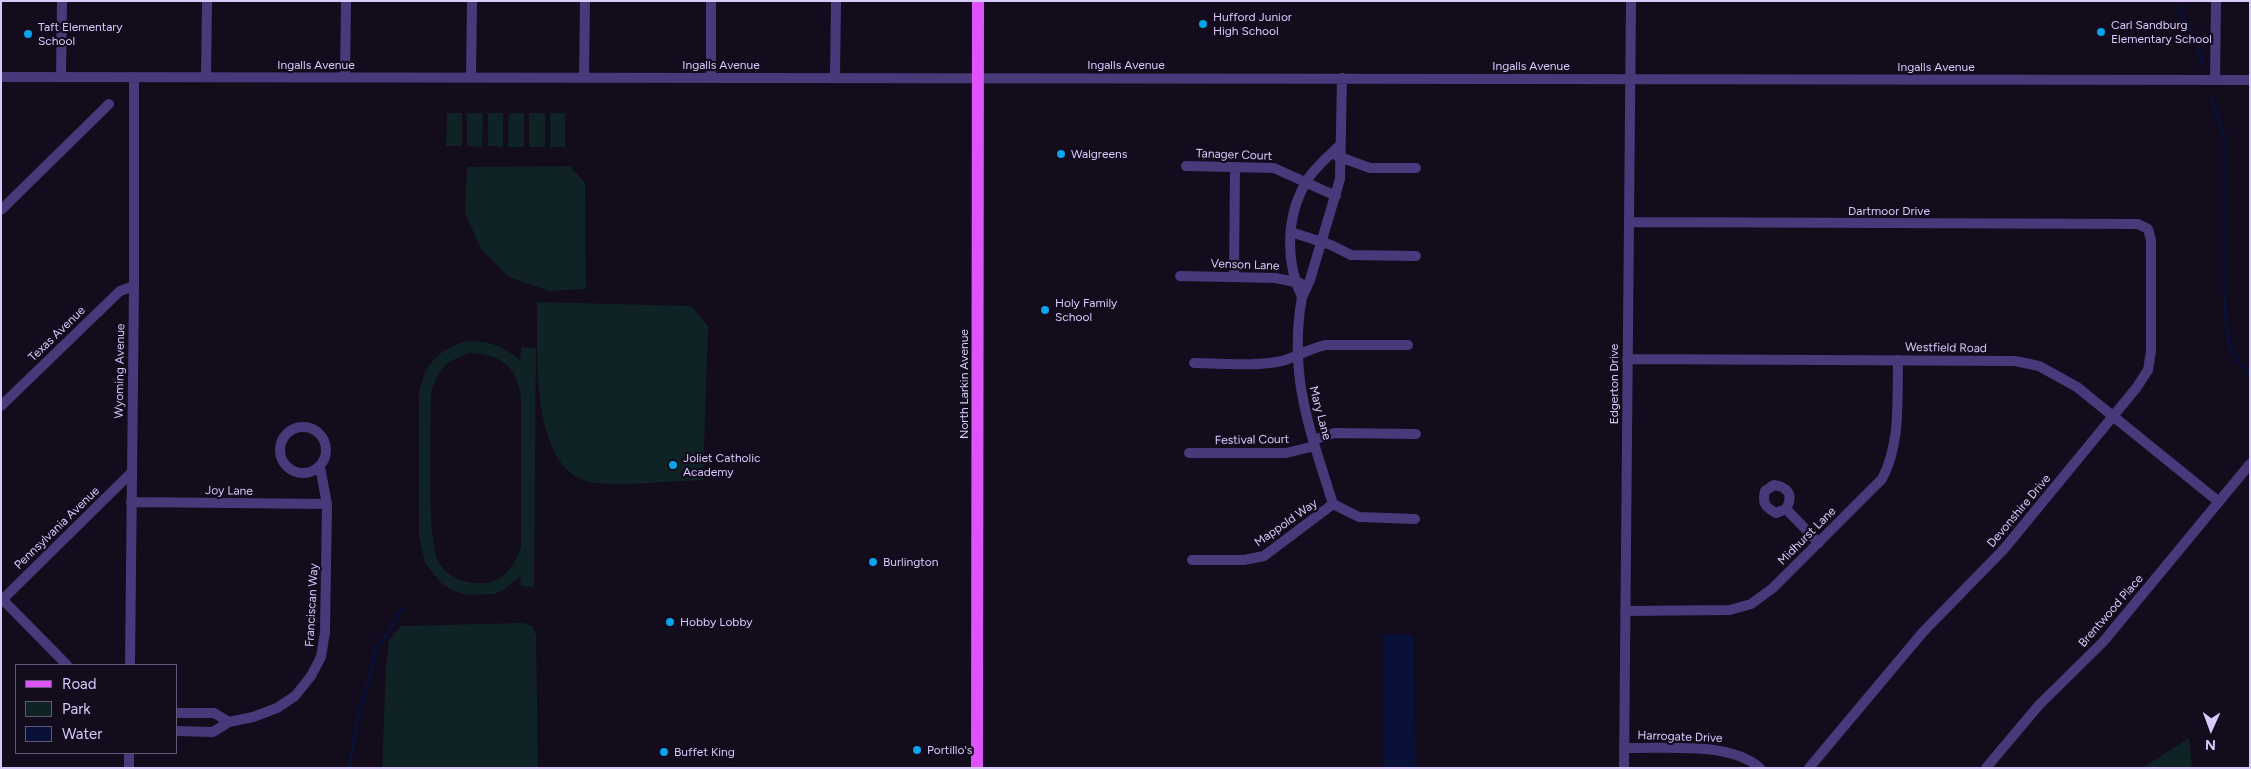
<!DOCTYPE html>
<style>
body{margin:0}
#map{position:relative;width:2251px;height:769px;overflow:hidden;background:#120c1d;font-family:Figtree,sans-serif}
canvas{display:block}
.frame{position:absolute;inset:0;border:2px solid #dac9fd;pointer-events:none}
.legend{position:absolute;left:15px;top:664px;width:162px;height:90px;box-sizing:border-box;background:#120c1d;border:1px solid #625877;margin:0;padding:6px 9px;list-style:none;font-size:15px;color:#dac9fd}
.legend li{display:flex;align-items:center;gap:10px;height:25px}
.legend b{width:25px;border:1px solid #625877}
.north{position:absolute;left:2186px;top:704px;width:50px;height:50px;-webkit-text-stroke:4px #120c1d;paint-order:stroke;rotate:182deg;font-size:14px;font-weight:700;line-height:20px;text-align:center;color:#dac9fd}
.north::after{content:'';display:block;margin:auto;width:18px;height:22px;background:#dac9fd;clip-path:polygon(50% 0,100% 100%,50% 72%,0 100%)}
</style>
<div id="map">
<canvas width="2251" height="769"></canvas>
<div class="frame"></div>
<ul class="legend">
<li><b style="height:6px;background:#df54fa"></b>Road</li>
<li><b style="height:14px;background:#0f2226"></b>Park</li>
<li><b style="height:14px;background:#0a1138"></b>Water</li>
</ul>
<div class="north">N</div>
</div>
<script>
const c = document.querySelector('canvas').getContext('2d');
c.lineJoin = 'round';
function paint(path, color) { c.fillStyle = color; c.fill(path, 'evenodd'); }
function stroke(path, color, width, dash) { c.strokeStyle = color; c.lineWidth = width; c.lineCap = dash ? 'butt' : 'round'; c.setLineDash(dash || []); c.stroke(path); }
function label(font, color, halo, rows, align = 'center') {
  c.font = font + ' Figtree,sans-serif'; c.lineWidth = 4.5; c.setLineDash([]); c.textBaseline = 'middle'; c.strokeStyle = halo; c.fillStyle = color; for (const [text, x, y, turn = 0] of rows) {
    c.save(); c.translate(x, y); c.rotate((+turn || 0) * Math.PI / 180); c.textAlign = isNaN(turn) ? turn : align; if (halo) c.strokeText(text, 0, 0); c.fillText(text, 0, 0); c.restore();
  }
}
paint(new Path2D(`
 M447,113H462V146H446Z
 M467,113H483L482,147L467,146Z
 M488,113H503V147L488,146Z
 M509,113H524V147H508Z
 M529,113H545V147H529Z
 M550,113H565V147H550Z
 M570,166L585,183L586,289L549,291L509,277L481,249L465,213L467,167Z
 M537,302L691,306L708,326L703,480C670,481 628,486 596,483C528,476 538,350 537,302Z
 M468,341C489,341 504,346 520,360L521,347L536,348L534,587L521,586L520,576L505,589L494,594L467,595L454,591L442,584L425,563L419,535V395C423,365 439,348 468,341ZM471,353C502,355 518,367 521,399V547C515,564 505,580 486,583C469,585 448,578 439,563C426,541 431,424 431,392C439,368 447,360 471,353Z
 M523,623L532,626L536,635L538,768H382L386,668L389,640L401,626Z
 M2189,738L2192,768H2143L2145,766Z`), '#0f2226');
paint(new Path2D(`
 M1383,634L1411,635L1414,639L1415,768H1384Z`), '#0a1138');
stroke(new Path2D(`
 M2178,7L2197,41L2203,66
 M2212,98L2224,137V295L2227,330L2230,346L2237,360L2250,375
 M349,768L359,711L370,677L376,647L386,636L402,608`), '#0a1138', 3);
stroke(new Path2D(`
 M1,77L2250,80
 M61,77L62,1
 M206,77L207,1
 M345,77L346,1
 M471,77L472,1
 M584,77L585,1
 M711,77V1
 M835,77L836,1
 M2215,79L2216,1
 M1340,145C1329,156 1314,168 1306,182C1286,217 1285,261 1302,297L1310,280L1340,179L1342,78
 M1337,156L1370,168H1416
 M1186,166L1274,168L1336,196
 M1,210L109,104
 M1629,222L2138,224L2148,229L2151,240V351L2148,370L2137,387L2004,549L1923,632L1809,768
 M1291,232L1331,245L1351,255L1416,256
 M1180,276L1275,278L1300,283
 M1234,277L1235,167
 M1302,297C1288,376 1310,430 1333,504
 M1627,359L2015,361L2039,366L2077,387L2219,502
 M1194,363C1222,363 1254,367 1282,361C1297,357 1310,348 1326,345H1408
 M1,406L120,291L134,286
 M280 450a23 23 0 1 1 46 0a23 23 0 1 1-46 0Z
 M1313,440L1334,433L1416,434
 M1189,453H1286L1315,446
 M131,502L327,504
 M1333,504L1359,517L1415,519
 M1786,509L1776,513C1765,507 1762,503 1765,491L1774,485C1788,487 1794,495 1786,509L1819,543
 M1192,560H1244L1264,556L1333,504
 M1,598L67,665
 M1,601L131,473
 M1625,611L1730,610L1751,604L1773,588L1882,479C1901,443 1897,400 1898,360
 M130,665L134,286V77
 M176,713H214L229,722
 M176,731L213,732L229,722L253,717L277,708L295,696L311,676L321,657L325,632L327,504L320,467
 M1624,748C1664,749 1729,741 1760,768
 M129,768V753
 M1624,768L1631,1
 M1986,768L2039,705L2103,642L2250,464`), '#49387a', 10);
stroke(new Path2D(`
 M977,768L978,1`), '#df54fa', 12);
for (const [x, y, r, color] of [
 [1203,24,5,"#07a4eb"],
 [2101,32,5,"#07a4eb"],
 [28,34,5,"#07a4eb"],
 [1061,154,5,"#07a4eb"],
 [1045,310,5,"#07a4eb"],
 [673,465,5,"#07a4eb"],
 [873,562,5,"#07a4eb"],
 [670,622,5,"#07a4eb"],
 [917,750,5,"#07a4eb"],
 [664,752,5,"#07a4eb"]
]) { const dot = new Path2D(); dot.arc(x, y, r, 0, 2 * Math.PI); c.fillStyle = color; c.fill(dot); stroke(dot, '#120c1d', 2); }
label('12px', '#dac9fd', '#120c1d', [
 ["Hufford Junior",1213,17],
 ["High School",1213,31],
 ["Carl Sandburg",2111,25],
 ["Elementary School",2111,39],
 ["Taft Elementary",38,27],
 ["School",38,41],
 ["Walgreens",1071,154],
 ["Holy Family",1055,303],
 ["School",1055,317],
 ["Joliet Catholic",683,458],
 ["Academy",683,472],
 ["Burlington",883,562],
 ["Hobby Lobby",680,622],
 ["Portillo's",927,750],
 ["Buffet King",674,752]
], 'left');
label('12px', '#dac9fd', '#120c1d', [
 ["Ingalls Avenue",316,65],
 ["Ingalls Avenue",721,65],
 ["Ingalls Avenue",1126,65],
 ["Ingalls Avenue",1531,66],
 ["Ingalls Avenue",1936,67],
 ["Tanager Court",1234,155,2],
 ["Dartmoor Drive",1889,211],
 ["Venson Lane",1245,265,2],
 ["Texas Avenue",57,334,-44],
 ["Westfield Road",1946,348,1],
 ["Wyoming Avenue",120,371,-89],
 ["North Larkin Avenue",964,384,-90],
 ["Edgerton Drive",1614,384,-90],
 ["Mary Lane",1320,413,75],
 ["Festival Court",1252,440,-1],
 ["Joy Lane",229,491,1],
 ["Devonshire Drive",2019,511,-50],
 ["Mappold Way",1286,523,-35],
 ["Pennsylvania Avenue",57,528,-44],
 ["Midhurst Lane",1807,536,-45],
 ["Franciscan Way",312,605,-87],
 ["Brentwood Place",2111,611,-49],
 ["Harrogate Drive",1680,737,2]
]);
</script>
